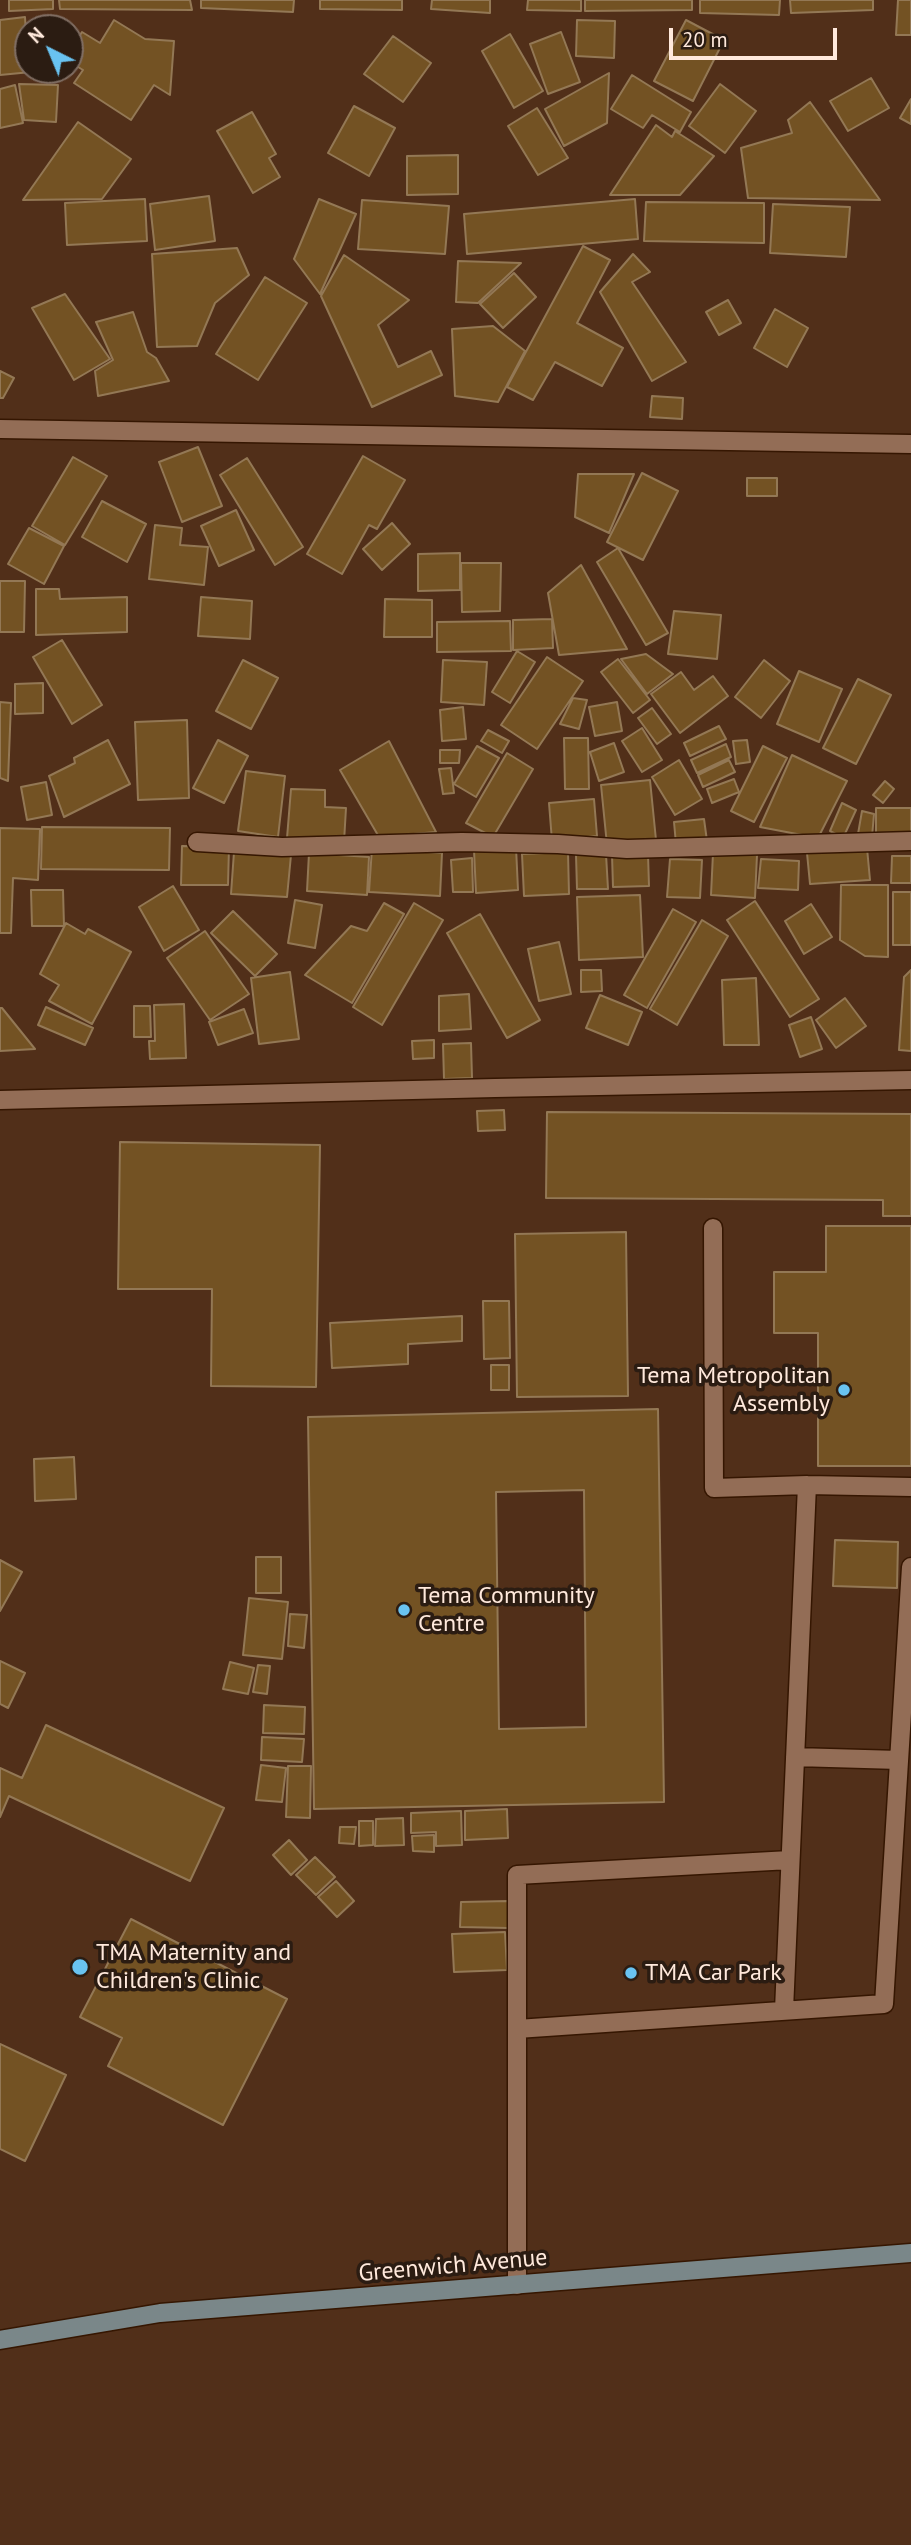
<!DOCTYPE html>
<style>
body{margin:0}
#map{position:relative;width:911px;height:2545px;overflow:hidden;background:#512f19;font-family:"PT Sans",sans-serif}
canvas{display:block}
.north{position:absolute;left:14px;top:14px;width:70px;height:70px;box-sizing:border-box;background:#2b1c12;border:2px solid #806e63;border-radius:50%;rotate:317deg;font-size:19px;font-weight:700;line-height:28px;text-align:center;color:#ffe9dc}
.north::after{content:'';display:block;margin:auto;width:24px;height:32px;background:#69c3f1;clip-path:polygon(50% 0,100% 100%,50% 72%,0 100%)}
.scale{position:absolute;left:669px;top:28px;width:168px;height:32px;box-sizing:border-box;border:4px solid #ffe9dc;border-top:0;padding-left:9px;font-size:21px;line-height:24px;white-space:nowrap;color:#ffe9dc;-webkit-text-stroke:5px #2b1c12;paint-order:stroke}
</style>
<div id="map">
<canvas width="911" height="2545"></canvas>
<div class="north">N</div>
<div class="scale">20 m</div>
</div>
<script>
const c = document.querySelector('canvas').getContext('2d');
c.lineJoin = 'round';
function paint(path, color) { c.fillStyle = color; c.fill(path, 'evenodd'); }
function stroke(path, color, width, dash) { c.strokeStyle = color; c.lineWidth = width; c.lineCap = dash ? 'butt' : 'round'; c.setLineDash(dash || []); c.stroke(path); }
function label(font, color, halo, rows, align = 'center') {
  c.font = font + ' "PT Sans",sans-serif'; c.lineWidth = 7; c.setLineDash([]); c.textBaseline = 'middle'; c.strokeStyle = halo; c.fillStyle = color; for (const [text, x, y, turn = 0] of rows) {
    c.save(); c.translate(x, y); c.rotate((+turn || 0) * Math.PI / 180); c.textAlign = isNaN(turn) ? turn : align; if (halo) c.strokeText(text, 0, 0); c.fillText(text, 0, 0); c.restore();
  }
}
const building = new Path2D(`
 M9,0H53V9L9,11Z
 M59,0H190L192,10L60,9Z
 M201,0H294L293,12L201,8Z
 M320,0H402V10L320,9Z
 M432,0H490V13L431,9Z
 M528,0H581V11L527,10Z
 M585,0H692V10L585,11Z
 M700,0H780L779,15L700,13Z
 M790,0H873V10L791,13Z
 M898,0H911V35H896Z
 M25,17L28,70L31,72L0,75V20Z
 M114,20L145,39L174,41L170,95L154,85L131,120L74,83L83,70L70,62V51L82,32L100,43Z
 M577,20L615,21L614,58L576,56Z
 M686,20L724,40L693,101L654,81Z
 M561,32L580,82L548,94L530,44Z
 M510,34L543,91L514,108L482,51Z
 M393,36L431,63L403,102L364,74Z
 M609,73L607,123L564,146L545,109Z
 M632,75L691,112L680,132L652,115L643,128L611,109Z
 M871,78L889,108L848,131L830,101Z
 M19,84L58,85L56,122L24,120Z
 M720,84L756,111L725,153L689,126Z
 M15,85L23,123L0,128V89Z
 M911,99V124L900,118Z
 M810,102L880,200L748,198L741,148L792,133L788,120Z
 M354,106L395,128L369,176L328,153Z
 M537,108L568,158L538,175L508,126Z
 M252,112L276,154L269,158L280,177L253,193L217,131Z
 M78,122L131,159L102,199L23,200Z
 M656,125L672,137L675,131L714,156L680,195H610Z
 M458,155V194L407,195V156Z
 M209,196L215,241L155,250L150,204Z
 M145,199L147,241L67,245L65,203Z
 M319,199L356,214L320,294L294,259Z
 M635,199L638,239L467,254L464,214Z
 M362,200L449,206L445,254L358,249Z
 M646,202L764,203V243L644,241Z
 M773,204L850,207L846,257L770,253Z
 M583,246L610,260L577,323L623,348L602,386L555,362L533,400L507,387Z
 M237,248L249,275L215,303L197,346L157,347L152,254Z
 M633,254L650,272L632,282L686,362L652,381L600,292Z
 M344,255L409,300L378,325L398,367L431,351L442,375L372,407L321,296Z
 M458,261L521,263L478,303L456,302Z
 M514,273L536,297L503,328L480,304Z
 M265,277L307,303L258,380L216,354Z
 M65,294L110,359L74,380L32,308Z
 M728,300L741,323L719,335L706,312Z
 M775,309L808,328L787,367L754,348Z
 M133,312L147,352L156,358L169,381L98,396L95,371L113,360L96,322Z
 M493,326L525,351L498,402L455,396L452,329Z
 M0,371L14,378L3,398H0Z
 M652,396L683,398L682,419L650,417Z
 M198,447L222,506L182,522L159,462Z
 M363,456L405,480L377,529L369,525L342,574L307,554Z
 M73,457L107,476L65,545L32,526Z
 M247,458L303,547L275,565L220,475Z
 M642,473L678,491L643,560L607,542Z
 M578,474H634L609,533L575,517Z
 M747,478H777V496H747Z
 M102,501L146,524L127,562L82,537Z
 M236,510L254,550L219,566L201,526Z
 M392,523L410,544L382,570L363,549Z
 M155,525L182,528L180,545L208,547L204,585L149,579Z
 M29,528L64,546L44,584L8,564Z
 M618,548L668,633L646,645L597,562Z
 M460,553V590L418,591V554Z
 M461,563H501L500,611L462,612Z
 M581,565L627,649L559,655L548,593Z
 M0,581H25L24,632H0Z
 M36,589H59L60,599L127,597V632L36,635Z
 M201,597L252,601L250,639L198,636Z
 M385,599L432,600V637H384Z
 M674,611L721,615L717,659L668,654Z
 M552,619L553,648L513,650V620Z
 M510,621L511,651L437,652V622Z
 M62,640L102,705L72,724L33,657Z
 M517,651L535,662L510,703L492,692Z
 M646,654L673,674L647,694L621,659Z
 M547,657L583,681L537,749L501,725Z
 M618,659L650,700L633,713L601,672Z
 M243,660L278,678L251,729L216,711Z
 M443,660L487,662L484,705L441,702Z
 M764,660L790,681L761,718L735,697Z
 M799,671L842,689L819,742L777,724Z
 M681,672L694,690L713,676L728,696L680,733L651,694Z
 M858,679L891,695L856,764L823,748Z
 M43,683V713L15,714V684Z
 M573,698L587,700L579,729L560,724Z
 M0,702L11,703L8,781L0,778Z
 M617,702L622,731L595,736L589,707Z
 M463,707L466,739L442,741L440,710Z
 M652,708L671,734L657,744L638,718Z
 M187,720L189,798L138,800L135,722Z
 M719,726L726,739L690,756L684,743Z
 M642,728L662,760L642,772L622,741Z
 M488,730L509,741L502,753L481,741Z
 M564,738H588L589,789H565Z
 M108,740L130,784L64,817L49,776L75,763L74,758Z
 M218,740L248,756L224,803L193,788Z
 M747,740L750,762L736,764L733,741Z
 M389,741L436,832L379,837L340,770Z
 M614,743L624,772L599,781L590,752Z
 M726,744L731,757L697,773L691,760Z
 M477,746L499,758L476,797L454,784Z
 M763,746L787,758L754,822L731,811Z
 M440,750H460L459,763H440Z
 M507,753L533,769L493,837L466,823Z
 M792,755L847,781L818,838L760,827Z
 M679,760L702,799L675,815L652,777Z
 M729,760L735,772L703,787L698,775Z
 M451,768L454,793L443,794L439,769Z
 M246,771L285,776L278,837L238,831Z
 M734,779L739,792L712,803L707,789Z
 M650,780L656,840L607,845L601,785Z
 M885,781L894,789L883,803L873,795Z
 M46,782L52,815L27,820L21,787Z
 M291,789L325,790V807L346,808L344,842L287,838Z
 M594,799L597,836L552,841L549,803Z
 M842,803L856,810L843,838L830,831Z
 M876,808H911V832L876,833Z
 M862,811L874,814L872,837L858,834Z
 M704,819L707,841L676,844L674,822Z
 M42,827L170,828L169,870L41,869Z
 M0,828L40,829L38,880L13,878L11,933H0Z
 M182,846L229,847L228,885H181Z
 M516,847L518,890L476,893L474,850Z
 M372,848L442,853L440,896L369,892Z
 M867,848L870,880L810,884L807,853Z
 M234,852L291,855L287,897L231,894Z
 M568,852L569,894L524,896L522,854Z
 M309,853L369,857L367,895L307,891Z
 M713,853L757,855L755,898L711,895Z
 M606,854L608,889H577L576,855Z
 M648,854L649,886L613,887L612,855Z
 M892,856H911V883H891Z
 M472,858L473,892H453L451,860Z
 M670,859L702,860L700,898L667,897Z
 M761,859L799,861L798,890L758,888Z
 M841,885H888V957L865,956L840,940Z
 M173,886L199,930L164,951L139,907Z
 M31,890H63L64,926H32Z
 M893,892H911V945H893Z
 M640,895L643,957L579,960L577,897Z
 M295,900L322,905L315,948L288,943Z
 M755,901L819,999L790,1017L727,920Z
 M384,903L404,914L352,1003L305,975L351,926L367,931Z
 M414,903L443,920L382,1025L353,1007Z
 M811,904L832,937L804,954L785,921Z
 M673,909L696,922L647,1008L624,995Z
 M233,911L277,954L255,976L211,933Z
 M480,914L540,1020L507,1038L447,933Z
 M702,920L728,936L677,1025L650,1009Z
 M66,923L85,934L88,929L131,952L92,1024L49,1001L59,985L40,974Z
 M205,931L249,994L210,1020L167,958Z
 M559,942L571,994L539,1001L528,949Z
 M581,970H601L602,991L581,992Z
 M911,970V1051L899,1050L904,977Z
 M290,972L299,1039L259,1044L251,978Z
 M756,978L759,1045H724L722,980Z
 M469,994L471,1029L439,1031V996Z
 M600,995L642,1012L628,1045L586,1028Z
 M845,998L866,1026L836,1048L816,1020Z
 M184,1004L186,1058L150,1059L149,1041H155L154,1005Z
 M134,1006H150L151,1037H134Z
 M46,1007L93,1028L85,1045L38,1025Z
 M0,1008H2L35,1049L0,1051Z
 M244,1009L253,1033L218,1045L209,1022Z
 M811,1017L822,1049L800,1057L789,1025Z
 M434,1040V1058L413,1059L412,1041Z
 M471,1043L472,1078L444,1079L443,1044Z
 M504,1110L505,1130L478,1131L477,1111Z
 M547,1112L911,1114V1216H883V1200L546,1198Z
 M120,1142L320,1145L316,1387L211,1386L212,1289H118Z
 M826,1226H911V1466H818V1333H774V1272H826Z
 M626,1232L628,1396L517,1397L515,1234Z
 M483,1301H509L510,1358L484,1359Z
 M462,1316V1341L408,1344V1364L332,1368L330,1323Z
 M491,1365H509V1390H491Z
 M658,1409L664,1802L314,1809L308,1417ZM584,1490L586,1727L499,1729L496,1492Z
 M74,1457L76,1499L35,1501L34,1459Z
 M835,1540L898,1542L897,1588L833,1586Z
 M256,1557H281V1593H256Z
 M0,1560L22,1572L0,1611Z
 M249,1598L288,1602L282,1659L243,1655Z
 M290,1614L307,1615L304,1648L288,1646Z
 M0,1661L25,1673L8,1708L0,1704Z
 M230,1662L254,1668L248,1694L223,1689Z
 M258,1665L270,1666L267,1694L253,1692Z
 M264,1705L305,1707L304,1734L263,1733Z
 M46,1725L224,1808L190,1881L9,1796L0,1817V1768L22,1778Z
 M262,1737L304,1739L302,1762L261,1760Z
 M261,1765L286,1768L282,1802L256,1800Z
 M288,1766H311L310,1818L286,1817Z
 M507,1809L508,1838L465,1840V1811Z
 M461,1811L462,1845L436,1846V1832L411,1833V1813Z
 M403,1818L404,1845L375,1846L376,1819Z
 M359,1821H373V1845L359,1846Z
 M340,1827H356L354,1844L339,1843Z
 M434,1835V1852L413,1851L412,1836Z
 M289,1840L307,1860L291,1875L273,1855Z
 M315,1857L335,1877L316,1895L296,1875Z
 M336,1881L354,1901L337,1917L318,1897Z
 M509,1901L508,1928L460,1927L461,1902Z
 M131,1919L287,1999L223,2125L108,2066L122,2038L80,2017Z
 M505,1932L507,1970L454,1972L452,1934Z
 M0,2044L66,2075L25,2161L0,2149Z`);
paint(building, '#735223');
stroke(building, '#937855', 2);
const lane = new Path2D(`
 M713,1228L714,1488L807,1485L911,1487
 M795,1757L899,1760
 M784,2010L807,1485
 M517,2029L884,2004L911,1567
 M517,2285V1875L790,1860`);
const street = new Path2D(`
 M0,429L911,444
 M197,842L282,847L462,842L558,844L627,849L911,841
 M0,1100L495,1088L911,1080`);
const secondary = new Path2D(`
 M0,2340L160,2313L911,2253`);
stroke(lane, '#351601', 21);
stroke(street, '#351601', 21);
stroke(secondary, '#351601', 21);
stroke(lane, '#936d56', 18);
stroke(street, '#936d56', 18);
stroke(secondary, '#7a8789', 18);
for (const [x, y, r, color] of [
 [844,1390,7,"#69c3f1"],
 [404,1610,7,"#69c3f1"],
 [80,1967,9,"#69c3f1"],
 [631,1973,7,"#69c3f1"]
]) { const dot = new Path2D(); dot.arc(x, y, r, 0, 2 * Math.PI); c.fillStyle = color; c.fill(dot); stroke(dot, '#2b1c12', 2.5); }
label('24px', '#ffe9dc', '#2b1c12', [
 ["Tema Metropolitan",830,1376,"right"],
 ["Assembly",830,1404,"right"],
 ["Tema Community",418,1596],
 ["Centre",418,1624],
 ["TMA Maternity and",96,1953],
 ["Children's Clinic",96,1981],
 ["TMA Car Park",645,1973]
], 'left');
label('24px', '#ffe9dc', '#2b1c12', [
 ["Greenwich Avenue",453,2266,-5]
]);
</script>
